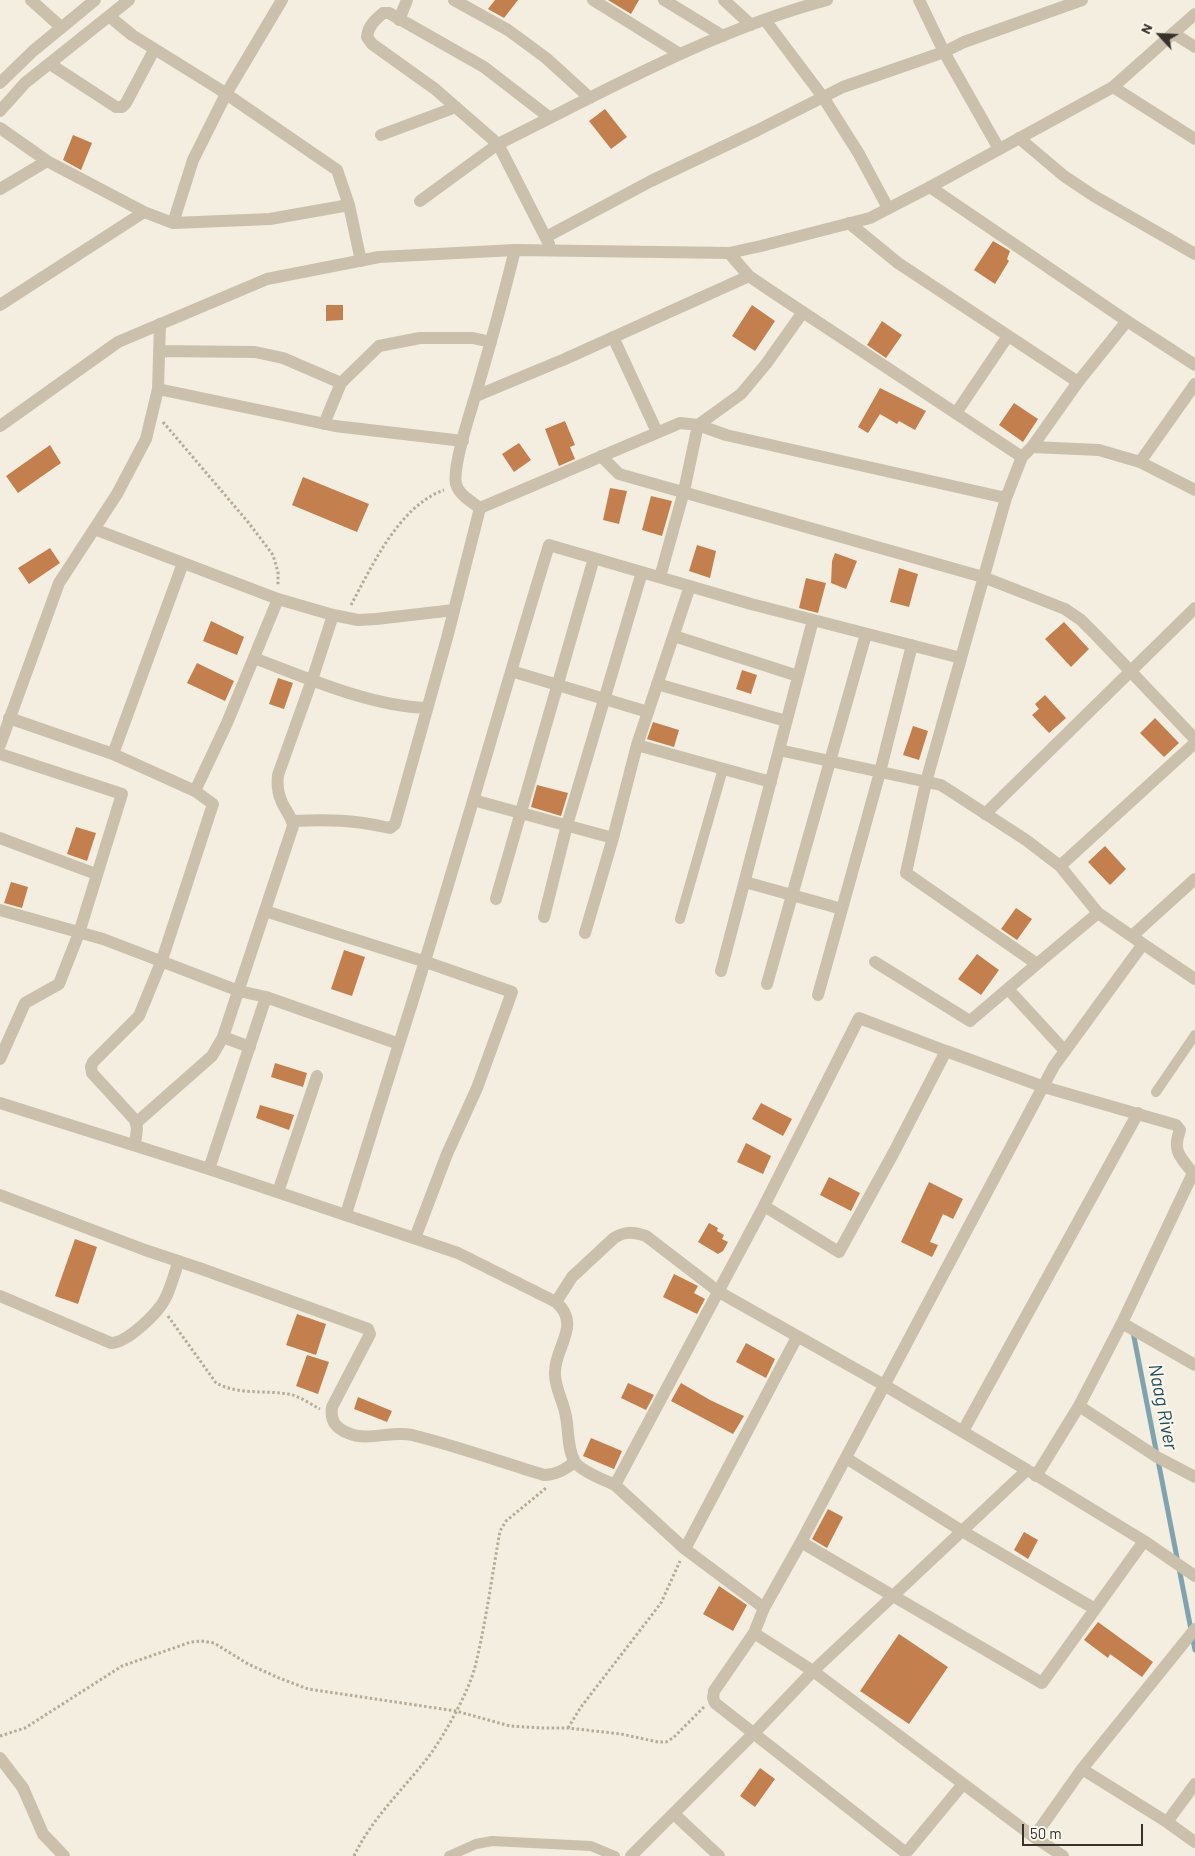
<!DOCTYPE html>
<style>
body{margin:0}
#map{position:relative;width:1195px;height:1856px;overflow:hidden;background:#f3eee0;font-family:Barlow,sans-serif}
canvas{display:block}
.north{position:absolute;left:1135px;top:10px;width:50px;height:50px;-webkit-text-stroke:4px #faf7ed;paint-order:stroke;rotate:295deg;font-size:14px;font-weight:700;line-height:20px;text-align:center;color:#39322b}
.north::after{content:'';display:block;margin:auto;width:18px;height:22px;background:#39322b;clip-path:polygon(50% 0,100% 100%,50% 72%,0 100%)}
.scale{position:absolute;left:1022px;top:1824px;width:121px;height:22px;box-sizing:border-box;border:2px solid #39322b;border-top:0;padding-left:6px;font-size:15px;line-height:18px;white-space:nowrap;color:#39322b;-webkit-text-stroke:4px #faf7ed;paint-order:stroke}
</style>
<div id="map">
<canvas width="1195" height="1856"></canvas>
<div class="north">N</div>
<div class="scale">50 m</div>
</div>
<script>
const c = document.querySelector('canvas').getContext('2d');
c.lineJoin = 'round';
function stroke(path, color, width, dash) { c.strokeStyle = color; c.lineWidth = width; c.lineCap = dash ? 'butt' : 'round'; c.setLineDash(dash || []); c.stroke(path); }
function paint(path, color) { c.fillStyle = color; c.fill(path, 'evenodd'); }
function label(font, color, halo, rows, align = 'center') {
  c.font = font + ' Barlow,sans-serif'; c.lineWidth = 4.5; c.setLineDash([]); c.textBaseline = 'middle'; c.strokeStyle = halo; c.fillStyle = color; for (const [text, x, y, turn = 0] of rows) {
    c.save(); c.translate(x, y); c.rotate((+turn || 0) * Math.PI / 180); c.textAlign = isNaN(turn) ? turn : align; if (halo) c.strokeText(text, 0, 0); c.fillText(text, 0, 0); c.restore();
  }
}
stroke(new Path2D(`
 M1133,1332L1195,1650`), '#80a4af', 5);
paint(new Path2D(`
 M495,0H518L504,18L488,9Z
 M608,0H639L631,14Z
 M605,109L627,137L611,149L589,121Z
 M73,135L92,143L81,170L63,160Z
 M993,241L1010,251L1007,259L1009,261L995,284L974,270Z
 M326,305H343V320L326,321Z
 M752,305L775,321L755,351L732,336Z
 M882,321L902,335L886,358L867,345Z
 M880,388L926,411L915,430L899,421L897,424L880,414L868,433L858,427Z
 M1014,403L1038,419L1023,442L999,425Z
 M565,421L575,445L570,447L575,459L559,466L545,429Z
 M519,443L531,460L514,472L502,454Z
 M50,445L61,463L18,493L6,476Z
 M303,477L369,504L357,532L292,505Z
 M610,488L627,491L619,524L603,520Z
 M651,496L672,501L662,536L642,530Z
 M697,545L716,551L710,578L689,571Z
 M50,548L60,563L29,584L18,568Z
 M835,553L857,561L846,589L831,583L832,561Z
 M899,568L918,574L909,607L890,602Z
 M806,578L826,583L818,613L799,608Z
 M211,621L244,637L237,655L203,641Z
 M1064,622L1089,649L1071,667L1045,639Z
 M197,663L234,681L225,701L187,683Z
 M742,670L757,675L751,694L736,689Z
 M278,678L293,683L284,709L269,704Z
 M1045,695L1066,718L1049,733L1032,715L1039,709L1035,704Z
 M1155,718L1179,743L1164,757L1140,733Z
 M653,722L679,730L674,747L647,739Z
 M913,726L928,731L919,760L903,755Z
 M537,785L568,793L561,816L531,807Z
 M76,827L96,833L87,861L67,854Z
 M1105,846L1126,869L1110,885L1088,862Z
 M11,882L28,887L22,908L4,903Z
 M1016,908L1032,919L1017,940L1001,929Z
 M344,950L365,957L352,996L331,989Z
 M977,954L999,970L981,995L958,979Z
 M275,1063L307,1073L303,1087L271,1077Z
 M761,1103L792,1119L783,1136L752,1119Z
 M260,1105L294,1115L289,1130L256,1118Z
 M746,1143L771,1156L763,1174L737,1162Z
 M829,1177L860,1193L851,1211L820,1195Z
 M929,1182L963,1199L953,1219L943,1214L930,1242L938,1245L932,1257L901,1242Z
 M709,1223L718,1228L717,1231L724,1235L722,1239L728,1242L723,1251L718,1254L698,1242Z
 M75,1239L97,1247L78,1304L55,1296Z
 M674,1274L698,1286L694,1293L705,1299L697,1314L663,1297Z
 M297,1314L326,1324L316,1355L286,1345Z
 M746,1343L775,1359L766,1378L736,1362Z
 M307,1355L329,1362L318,1394L296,1386Z
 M628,1383L654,1395L646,1410L621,1398Z
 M681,1383L710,1400L744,1416L733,1434L671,1401Z
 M358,1397L392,1411L387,1422L354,1409Z
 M591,1438L622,1451L614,1469L583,1456Z
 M828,1509L843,1517L827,1548L812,1539Z
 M1024,1532L1038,1540L1028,1559L1014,1550Z
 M719,1586L747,1605L733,1631L703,1614Z
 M1098,1622L1153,1662L1142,1677L1110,1654L1108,1658L1084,1640Z
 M899,1634L948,1667L909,1724L860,1691Z
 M760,1768L775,1779L755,1807L740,1796Z`), '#c3804e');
stroke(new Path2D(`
 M163,422L248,522L273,555L278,572V586
 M351,605C372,566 399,506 444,490
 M168,1316L216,1383C238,1395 264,1390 288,1394C300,1396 310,1404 320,1409
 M568,1728L581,1707L661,1603L680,1561
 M0,1736L25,1728L122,1666L191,1642L201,1641L214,1643L248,1664L279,1678L308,1689L456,1711L510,1726L542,1728H568L621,1734L658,1742H666L673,1738L704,1707
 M354,1856C373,1816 406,1787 432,1752C447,1730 468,1693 475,1667C486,1622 492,1576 500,1531L506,1521L546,1488`), '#b7aa96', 3, [2.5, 2.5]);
stroke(new Path2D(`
 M680,919L723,769
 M1156,1092L1195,1035
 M449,1856L476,1844L492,1841L591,1846L615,1856`), '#cbc0ac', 10);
stroke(new Path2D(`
 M31,0L61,27
 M454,0L508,30L546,58L590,98
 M593,0L680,54
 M664,0L723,36
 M724,0L751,25
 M919,0L944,52L999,149
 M399,20L407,0
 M765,20L823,97L859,154L888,208
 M1173,33L1195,47
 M50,64L116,107H122L126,103L154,50
 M0,83L33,51L95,0
 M1113,87L1195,139
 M0,111L25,83L129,0
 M0,128L47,161L144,212L173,223L270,219L349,205L337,170L219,89L132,35L109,16
 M381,135L456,107
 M1019,138L1064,176L1094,196L1195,254
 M930,187L1127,321L1078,382L1032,447
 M0,189L47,161
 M420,201L498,144L435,89L372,44L367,37C368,26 375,20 383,13H389L484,67L550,118
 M349,205L361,261
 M173,223L193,160L226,94L282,0
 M849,223L898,263L1078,382
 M546,237L651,181L756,131L843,87L944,52L964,42L1082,0
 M549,244L498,144C605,91 711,31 827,0
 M729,253L749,276L771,291L1022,457
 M0,305L144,212
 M1127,321L1195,365
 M613,337L657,432
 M159,351L255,352L283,358L341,383
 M158,389L335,426L463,441
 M476,396L565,359L749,276
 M956,413L1008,336
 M324,424L341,383L379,346L420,338H473L491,342
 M601,456L619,474L983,577L1065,609L1081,620L1096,635L1195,739
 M1140,462L1195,490
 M480,508C472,502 459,495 456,484C452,465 473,405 479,383C492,339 504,294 515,250
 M94,529L278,599L333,615L358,620L376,619L454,610
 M660,577L684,491L698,425L741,394L766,364L803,312
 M674,636L798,676
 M254,658C307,678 370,706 427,708
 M511,671L648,712
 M657,684L786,721
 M9,718L113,754L195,791
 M0,745L59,583L117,494L146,439L158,389L160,324
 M637,745L771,782
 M779,750L813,620
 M0,754L122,794L79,933L59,984L25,1003L0,1059
 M113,754L183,563
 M473,800L613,838
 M985,814L1195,608
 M293,821C329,819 354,820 390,828L395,824L447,638L480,508L680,423L698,425L726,435L1006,498
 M0,838L96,874
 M745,882L842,909L880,772L912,645
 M496,899L594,558
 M0,910L103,939L239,991L266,997L399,1044C452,879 498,711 549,545L751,604L961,658L1006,498L1022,457L1032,447L1099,450L1140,462L1195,384
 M265,911L426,962L512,992L477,1088L447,1154L415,1238
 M544,917L567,825L642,572
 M585,933L613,838L637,745L690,586
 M1132,936L1195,879
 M1143,944L1195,979
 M875,962L970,1021L1037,964L906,873L926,782L961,658
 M1037,964L1098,913
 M721,971L779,750L941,785L1026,840L1060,866
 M767,984L866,634
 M1008,989L1065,1051
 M818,995L842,909
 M223,1037L250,1047
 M946,1051L859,1018L764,1206L839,1252L894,1152L946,1051L1044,1087L1176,1125L1180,1130C1172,1151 1180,1157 1193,1173L1122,1323L1079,1406
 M0,1103L209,1169L458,1253L556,1302C582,1325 555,1346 555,1372C554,1387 564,1402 566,1417C569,1431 567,1449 575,1462C581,1471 604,1480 615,1485
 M136,1123L212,1056L223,1037L293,826C292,816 284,809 281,800C277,791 277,784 278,775L312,680L333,615
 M135,1145L137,1128L135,1120L92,1073L91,1067L93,1062L139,1016L162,960L213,804L195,791L227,723L278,599
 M209,1169L266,997
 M278,1192L317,1076
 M0,1195L145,1250L199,1268L368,1329L370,1334L332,1407C330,1420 335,1428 348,1433C368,1442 392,1430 412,1435C457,1446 501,1462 544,1475C557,1475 565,1469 575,1462
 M764,1206L615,1485L685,1549L797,1337
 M346,1214L399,1044
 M0,1296L111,1343C127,1343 158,1313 165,1299C171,1288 174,1274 179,1261
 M556,1302L572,1277L614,1238C625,1231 633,1232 646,1236L719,1292L884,1385L1027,1470L813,1671L1034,1837L1063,1856
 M1122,1323L1195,1365
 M963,1431L1138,1113
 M846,1458L962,1531L1095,1609
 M1031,1472L1144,1541L1195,1576
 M1036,1476L1079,1406L1157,1457L1195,1477
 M801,1542L1042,1683L1144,1541
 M685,1549L764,1608
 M754,1633L714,1691L713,1698L715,1703L906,1853L963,1784
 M0,1758L23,1788L43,1834L64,1856
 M1082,1769L1167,1822L1195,1842
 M674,1814L719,1856
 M1167,1822L1195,1784
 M1034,1837L1082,1769L1195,1629
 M631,1856L754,1733L813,1671L754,1633L764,1608L801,1542L1054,1066L1143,944L1098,913L1060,866L1195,743`), '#cbc0ac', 12);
stroke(new Path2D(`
 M0,426L118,342L267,279L379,257L515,250L729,253L761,246L870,218L930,187L1113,87L1195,14`), '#cbc0ac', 12);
label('italic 19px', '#214c5a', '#faf7ed', [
 ["Naag River",1163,1407,79]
]);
</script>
